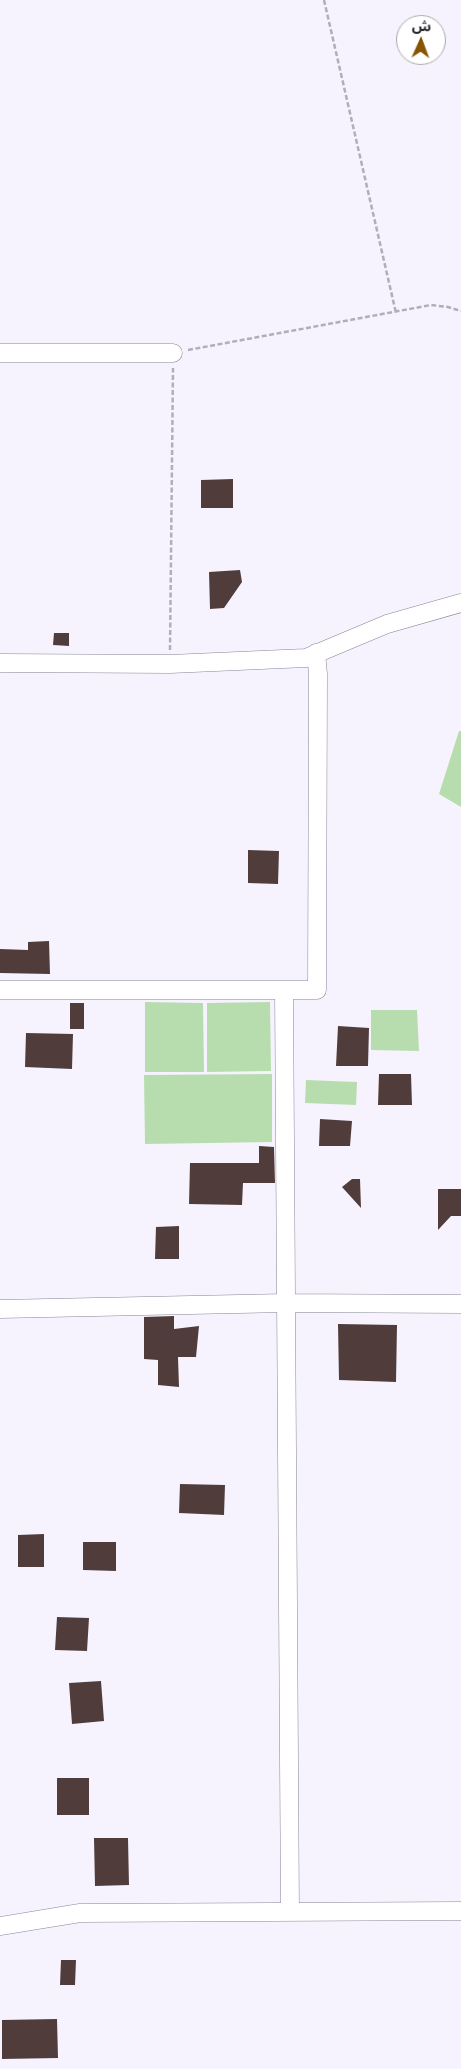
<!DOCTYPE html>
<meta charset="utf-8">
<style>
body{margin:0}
#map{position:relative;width:461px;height:2069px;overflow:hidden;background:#f6f3ff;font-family:"Exo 2","Noto Sans Arabic",sans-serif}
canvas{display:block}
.north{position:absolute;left:396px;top:15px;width:50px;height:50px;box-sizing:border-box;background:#fff;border:1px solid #a7a7a9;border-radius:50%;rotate:2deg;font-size:14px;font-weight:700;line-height:20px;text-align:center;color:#242229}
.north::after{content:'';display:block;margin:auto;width:18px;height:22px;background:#875400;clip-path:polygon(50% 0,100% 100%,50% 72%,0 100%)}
</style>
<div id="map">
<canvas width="461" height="2069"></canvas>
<div class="north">ش</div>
</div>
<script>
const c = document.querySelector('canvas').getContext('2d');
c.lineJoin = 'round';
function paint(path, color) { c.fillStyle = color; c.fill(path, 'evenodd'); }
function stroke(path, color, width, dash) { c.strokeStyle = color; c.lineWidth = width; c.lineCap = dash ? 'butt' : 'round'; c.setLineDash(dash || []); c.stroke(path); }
paint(new Path2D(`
 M459,731H461V807L439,794Z
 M145,1002L203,1003L204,1072H145Z
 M270,1002L271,1071L207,1072V1003Z
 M371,1010H417L419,1051L371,1050Z
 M272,1074V1142L145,1144L144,1075Z
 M306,1080L357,1082L356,1105L305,1103Z`), '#b7ddae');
paint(new Path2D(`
 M233,479V508H201V480Z
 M240,570L242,582L224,608L210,609L209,572Z
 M54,633H69V646L53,645Z
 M248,850L279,851L278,884L248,883Z
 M49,941L50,974L0,973V949L28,950V942Z
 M70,1003H84V1029H70Z
 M338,1026L369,1028L368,1066H336Z
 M26,1033L73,1034L72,1069L25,1067Z
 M379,1074H411L412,1105H378Z
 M320,1119L352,1121L350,1146H319Z
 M259,1146L274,1147L275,1183H243L242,1205L189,1204L190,1163H259Z
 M352,1179H360L361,1208L342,1187Z
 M438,1189H461V1216H451L438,1230Z
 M179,1226V1259H155L156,1227Z
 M174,1316V1329L199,1326L196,1357H178L179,1387L158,1385V1360L144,1359V1317Z
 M338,1324L397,1325L396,1382L339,1380Z
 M180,1484L225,1485L224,1515L179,1513Z
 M44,1534V1567H18V1535Z
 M83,1542H116V1571L83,1570Z
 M57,1617L89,1618L87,1651L55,1650Z
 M101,1681L104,1721L72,1724L69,1683Z
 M57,1778H89V1815H57Z
 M94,1838H128L129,1885L95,1886Z
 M61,1960H76L75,1985H60Z
 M57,2019L58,2058L2,2059V2020Z`), '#503d3b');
const minor = new Path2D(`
 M0,353H173
 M0,663L170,664L306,658L387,624L461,603
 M0,990H317L318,674L316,653
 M284,990L290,1912
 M0,1309L286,1303L461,1304
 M0,1926L80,1913L461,1911`);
stroke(minor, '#898597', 19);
stroke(new Path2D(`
 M324,0L396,313
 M188,350L431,305L448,307L461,311
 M170,650L173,368`), '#b1aeb8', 2.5, [5, 2.5]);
stroke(minor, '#fff', 18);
</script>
